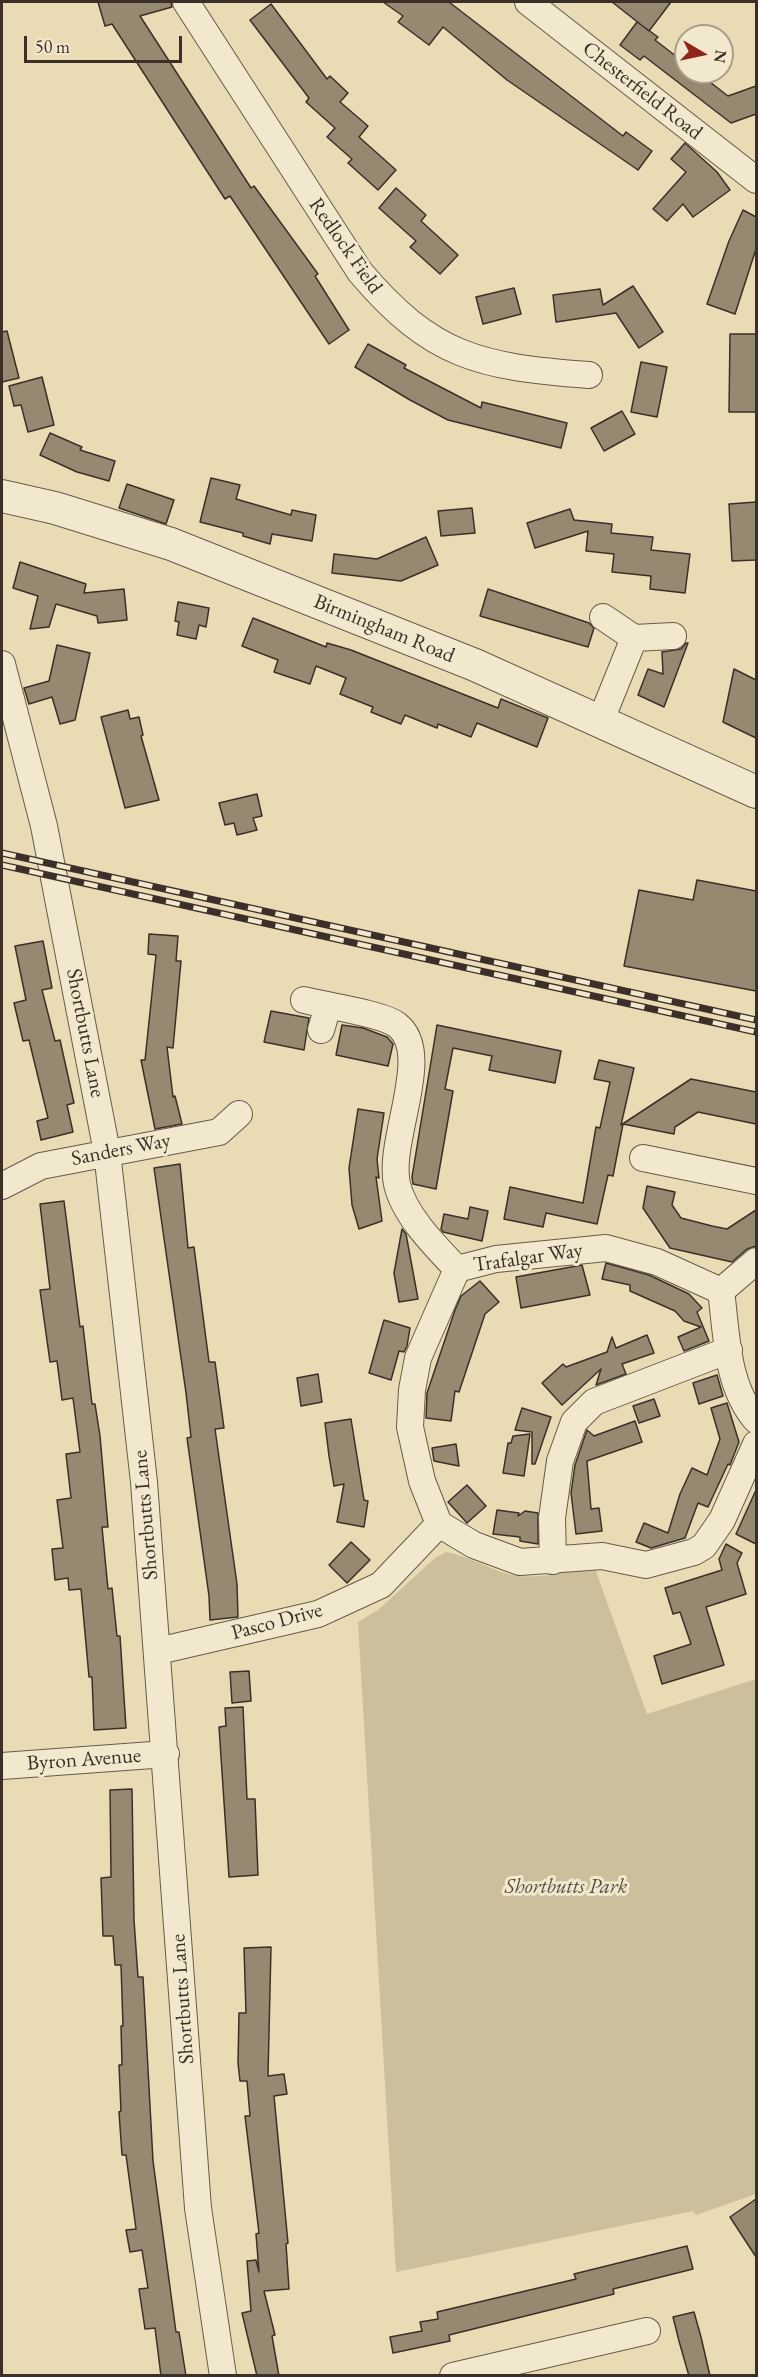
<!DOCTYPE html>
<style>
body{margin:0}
#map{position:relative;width:758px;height:2377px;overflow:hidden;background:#e9dcb4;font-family:"EB Garamond",serif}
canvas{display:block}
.frame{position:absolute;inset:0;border:3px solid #3c2f29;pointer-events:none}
.north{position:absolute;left:674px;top:24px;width:60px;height:60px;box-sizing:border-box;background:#f1e8ce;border:2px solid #a99e8c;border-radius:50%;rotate:99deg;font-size:16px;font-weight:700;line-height:24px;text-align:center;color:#3c2f29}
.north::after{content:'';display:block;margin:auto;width:21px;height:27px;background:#8f2418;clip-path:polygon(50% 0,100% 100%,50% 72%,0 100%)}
.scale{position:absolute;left:24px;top:36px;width:158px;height:27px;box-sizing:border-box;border:3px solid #3c2f29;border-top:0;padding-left:8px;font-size:18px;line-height:21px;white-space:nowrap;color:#3c2f29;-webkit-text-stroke:4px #f1e8ce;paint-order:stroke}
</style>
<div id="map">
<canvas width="758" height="2377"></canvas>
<div class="frame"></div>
<div class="north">N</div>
<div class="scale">50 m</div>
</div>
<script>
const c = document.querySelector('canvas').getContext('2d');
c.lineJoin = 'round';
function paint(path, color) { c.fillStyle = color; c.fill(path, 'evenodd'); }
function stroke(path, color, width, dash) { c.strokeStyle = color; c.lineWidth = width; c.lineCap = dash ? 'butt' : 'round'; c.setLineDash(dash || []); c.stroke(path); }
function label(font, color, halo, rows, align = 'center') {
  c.font = font + ' "EB Garamond",serif'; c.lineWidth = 6; c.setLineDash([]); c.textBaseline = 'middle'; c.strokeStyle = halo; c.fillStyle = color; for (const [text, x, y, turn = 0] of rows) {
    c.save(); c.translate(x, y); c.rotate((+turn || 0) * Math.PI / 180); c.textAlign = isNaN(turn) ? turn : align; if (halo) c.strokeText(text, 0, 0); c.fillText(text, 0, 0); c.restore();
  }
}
paint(new Path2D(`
 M446,1552C467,1556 484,1566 504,1573C534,1582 564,1572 594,1566L647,1714L756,1679V2194L696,2215L693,2211L396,2272L358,1622L378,1610L435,1558Z`), '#ccbf9c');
const building = new Path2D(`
 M98,2H171L172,7L140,16L251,188L254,186L318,274L315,276L349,330L329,344L230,196L225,199L112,24L105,26Z
 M383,2H449L623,136L626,132L652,151L638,170L507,80L443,27L429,45L398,22L403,16Z
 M612,2H671L649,31Z
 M271,4L327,79L330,76L348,93L340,102L368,126L359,137L396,170L378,190L348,163L352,159L327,137L335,128L306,102L309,98L250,20Z
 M637,22L658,37L655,40L686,64V72H697L728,96L756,86V114L731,123L644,56L640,60L620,45Z
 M685,143L717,172L730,190L693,217L683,204L667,221L653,209L686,172L671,159Z
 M396,188L426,215L421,221L458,255L440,274L410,247L416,241L379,208Z
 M743,210L756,217V249L735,314L707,304L729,241Z
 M633,286L663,332L639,348L616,313L556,322L553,295L600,289L603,305Z
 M514,288L521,314L483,324L476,297Z
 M7,331L19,378L2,382V332Z
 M730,334H756V412H729Z
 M368,344L406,365L404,368L481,408L482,402L567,423L561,448L448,420L410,400L355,367Z
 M641,362L667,367L657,417L631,412Z
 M42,377L54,425L28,432L21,405L14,406L9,386Z
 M622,411L635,434L604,451L591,428Z
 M50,433L82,447L80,450L115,461L109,481L77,472L40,455Z
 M211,478L240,485L236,499L291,515L292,510L316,515L312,541L272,534L270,544L243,536V533L200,522Z
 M127,484L174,500L166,524L119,508Z
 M756,502V560L732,561L729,504Z
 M472,508L475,533L441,536L438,511Z
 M570,509L574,520L612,524L611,533L653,537L651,550L690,554L685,593L650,589L651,576L612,572L614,554L586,551L588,531L535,548L527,523Z
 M426,537L438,565L401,581L332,573L334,554L377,559Z
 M20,562L86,584L84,593L124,589L127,620L98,623L97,616L56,604L49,627L30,629L38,596L13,588Z
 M488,589L589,623L594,628L588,647L480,616Z
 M178,602L209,608L206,627L199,625L196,639L177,635L179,622L175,621Z
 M253,618L326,647L327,643L351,650L498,708L501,699L548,718L537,747L477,723L471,737L438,724L437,728L405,715L401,724L371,712L373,707L340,694L346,678L316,666L310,684L274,672L278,660L242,646Z
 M686,643H688L664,707L638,695L648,669L663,674L662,652L681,649Z
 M57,645L90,653L75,720L60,724L52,697L29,704L24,688L49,681Z
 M734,669L756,680V738L723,722Z
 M128,710L130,719L139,717L143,735L141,736L159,800L125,808L101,717Z
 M257,794L262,816L253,818L257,830L237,835L234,823L225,825L219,803Z
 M697,880L756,891V991L624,966L639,890L693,900Z
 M149,934L178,936L176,961H181L173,1048L167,1047L173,1097L175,1096L182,1124L155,1129L141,1060H145L156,955L148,954Z
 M43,941L52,988L42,990L55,1041L60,1040L74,1103L67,1105L73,1132L41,1140L37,1121L48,1118L29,1040L23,1041L14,1003L26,1000L15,946Z
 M271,1011L309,1018L304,1050L264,1042Z
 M342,1025L363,1028L387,1037L393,1044L388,1066L336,1055Z
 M437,1025L561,1051L555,1083L489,1070L492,1056L453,1048L445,1089L453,1091L436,1189L413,1184L412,1177Z
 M599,1060L634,1068L621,1125L691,1079L756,1092V1124L698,1112L675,1127L674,1134L623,1124L613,1176L608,1175L597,1224L546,1213L543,1227L504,1219L510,1187L583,1203L596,1127L600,1128L610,1082L594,1079Z
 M358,1109L384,1113L377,1159L379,1178L376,1177L382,1221L359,1229L352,1205L349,1168Z
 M180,1164L188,1248L194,1247L209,1362H215L224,1428L215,1429L237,1584L238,1617L210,1620L209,1596L187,1438L191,1437L186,1393L154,1168Z
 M647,1186L675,1192L672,1205L681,1218L712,1226L727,1229L756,1210V1246L747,1249L732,1262L670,1248L643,1208Z
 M64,1201L80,1327L83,1326L92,1404H95L100,1436L108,1527H102L108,1589L112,1588L117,1636H120L126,1728L94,1730L92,1677H89L81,1589L69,1590L68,1578L55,1580L52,1549L63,1548L57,1500L71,1498L66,1454L80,1452L73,1398L62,1400L57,1361L50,1362L40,1290L50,1289L40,1204Z
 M470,1207L488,1211L482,1241L443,1232L441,1229L444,1214L468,1219Z
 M402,1229L406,1234L418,1299L399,1302L394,1273Z
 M606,1263L649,1275L689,1294L702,1308L697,1312L709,1341L684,1351L678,1337L701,1327L684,1321L675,1311L630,1291V1285L602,1279Z
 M582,1265L590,1295L521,1308L516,1277Z
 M480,1281L499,1302L485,1314L459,1392L455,1391L451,1421L426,1418L427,1393L455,1310L461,1296Z
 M384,1320L410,1328L407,1346L404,1352L399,1351L391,1380L369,1373Z
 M647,1335L654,1353L622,1364L626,1374L596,1385L601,1369L562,1405L542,1383L563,1364L566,1367L607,1352L612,1337L616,1348Z
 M318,1374L322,1402L301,1406L297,1378Z
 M717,1375L723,1396L699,1404L693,1383Z
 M654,1399L660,1416L639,1423L633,1406Z
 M727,1403L739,1442L730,1465L728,1464L708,1507L698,1503L685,1538L651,1548L636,1542L644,1523L668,1533L680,1494L692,1468L707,1475L720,1439L711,1408Z
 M522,1408L551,1417L535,1464H532V1432L515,1430Z
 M351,1419L364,1500L368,1501L364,1527L337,1522L344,1484L334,1486L329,1456L325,1423Z
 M635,1421L642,1442L587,1461L591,1509L599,1508L602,1531L576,1534L571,1493L575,1465L587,1430L594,1436Z
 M530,1434L524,1476L503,1473L508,1443H511L513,1436Z
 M456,1444L459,1466L434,1461L432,1448Z
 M467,1485L486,1506L467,1523L448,1502Z
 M756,1490V1544L736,1534Z
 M497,1510L519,1513L518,1516L525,1511L538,1513V1544L520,1541V1537L493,1534Z
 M351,1542L370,1560L347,1583L329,1565Z
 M726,1544L742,1553L737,1563L746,1594L706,1607L724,1665L662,1684L654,1656L691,1644L680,1612L673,1614L665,1588L722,1570L719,1559Z
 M249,1671L251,1701L232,1703L230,1672Z
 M243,1707L247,1799H255L258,1875L229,1877L219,1727L226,1726L225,1708Z
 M132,1789L134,1920L138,1977H143L153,2161L176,2332H179L186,2376H161L155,2328L145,2329L139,2289L148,2288L142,2250L130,2252L126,2230L136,2229L126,2155H122L119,2112L121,2111L119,2065H122L121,2026H123L121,1965H115L113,1936H103L101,1878L111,1877L110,1790Z
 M271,1947L268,2076L284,2074L287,2094L274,2096L288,2243L286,2244L289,2289L264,2291L275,2335L272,2336L279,2376H257L242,2313L251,2311L247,2261L256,2260L259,2272L256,2234L259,2233L245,2116H250L247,2081H240L238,2063L239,2013H246L244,1948Z
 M756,2199V2257L730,2217Z
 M687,2246L693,2269L613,2289L614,2294L449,2335L450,2341L393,2353L390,2337L422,2331L420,2322L438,2319L437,2312L576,2279L574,2274Z
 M694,2312L701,2337L710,2376H689L679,2341L673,2317Z`);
paint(building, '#968971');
stroke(building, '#3c2f29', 1.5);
const minor = new Path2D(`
 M186,2L360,272C432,357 480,367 589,375
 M528,2L756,180
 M603,617L634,638L673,636
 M2,664L44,826L107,1152L144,1482L198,2208L223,2376
 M601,720L634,638
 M304,1000C324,1005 384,1014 397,1025C434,1053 387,1140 397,1184C404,1215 435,1246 457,1269
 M321,1030L328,1006
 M643,1158L756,1181
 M2,1186L41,1166L219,1132L239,1114
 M721,1291L756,1261
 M756,1420C726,1385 727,1335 721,1291L657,1262L606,1248L496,1259L457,1269L418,1358L412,1390L410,1427L422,1481L439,1524L474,1545L520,1562L602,1556L646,1565L694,1552L704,1546L722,1520L756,1444
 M553,1561L552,1518L560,1461L574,1422L594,1402L729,1350
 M158,1651L318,1614L381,1585L439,1524
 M2,1766L166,1754
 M453,2376L647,2331`);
const tertiary = new Path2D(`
 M2,496L55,508L171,544L475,665L756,792`);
stroke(minor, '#675a4c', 28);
stroke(tertiary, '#675a4c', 34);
stroke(minor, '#f1e8ce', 26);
stroke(tertiary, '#f1e8ce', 32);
const rail = new Path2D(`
 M2,853L756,1020
 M2,865L756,1032`);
stroke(rail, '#3c2f29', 7);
stroke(rail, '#f1e8ce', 4.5, [14]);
label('21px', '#3c2f29', '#f1e8ce', [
 ["Chesterfield Road",642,91,38],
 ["Redlock Field",345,246,55],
 ["Birmingham Road",384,629,22],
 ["Shortbutts Lane",85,1033,79],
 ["Sanders Way",121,1150,-11],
 ["Trafalgar Way",528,1258,-8],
 ["Shortbutts Lane",146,1515,-95],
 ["Pasco Drive",277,1622,-15],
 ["Byron Avenue",84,1760,-4],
 ["Shortbutts Lane",183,1999,-94]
]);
label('italic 21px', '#594c40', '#f1e8ce', [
 ["Shortbutts Park",566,1887]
]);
</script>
